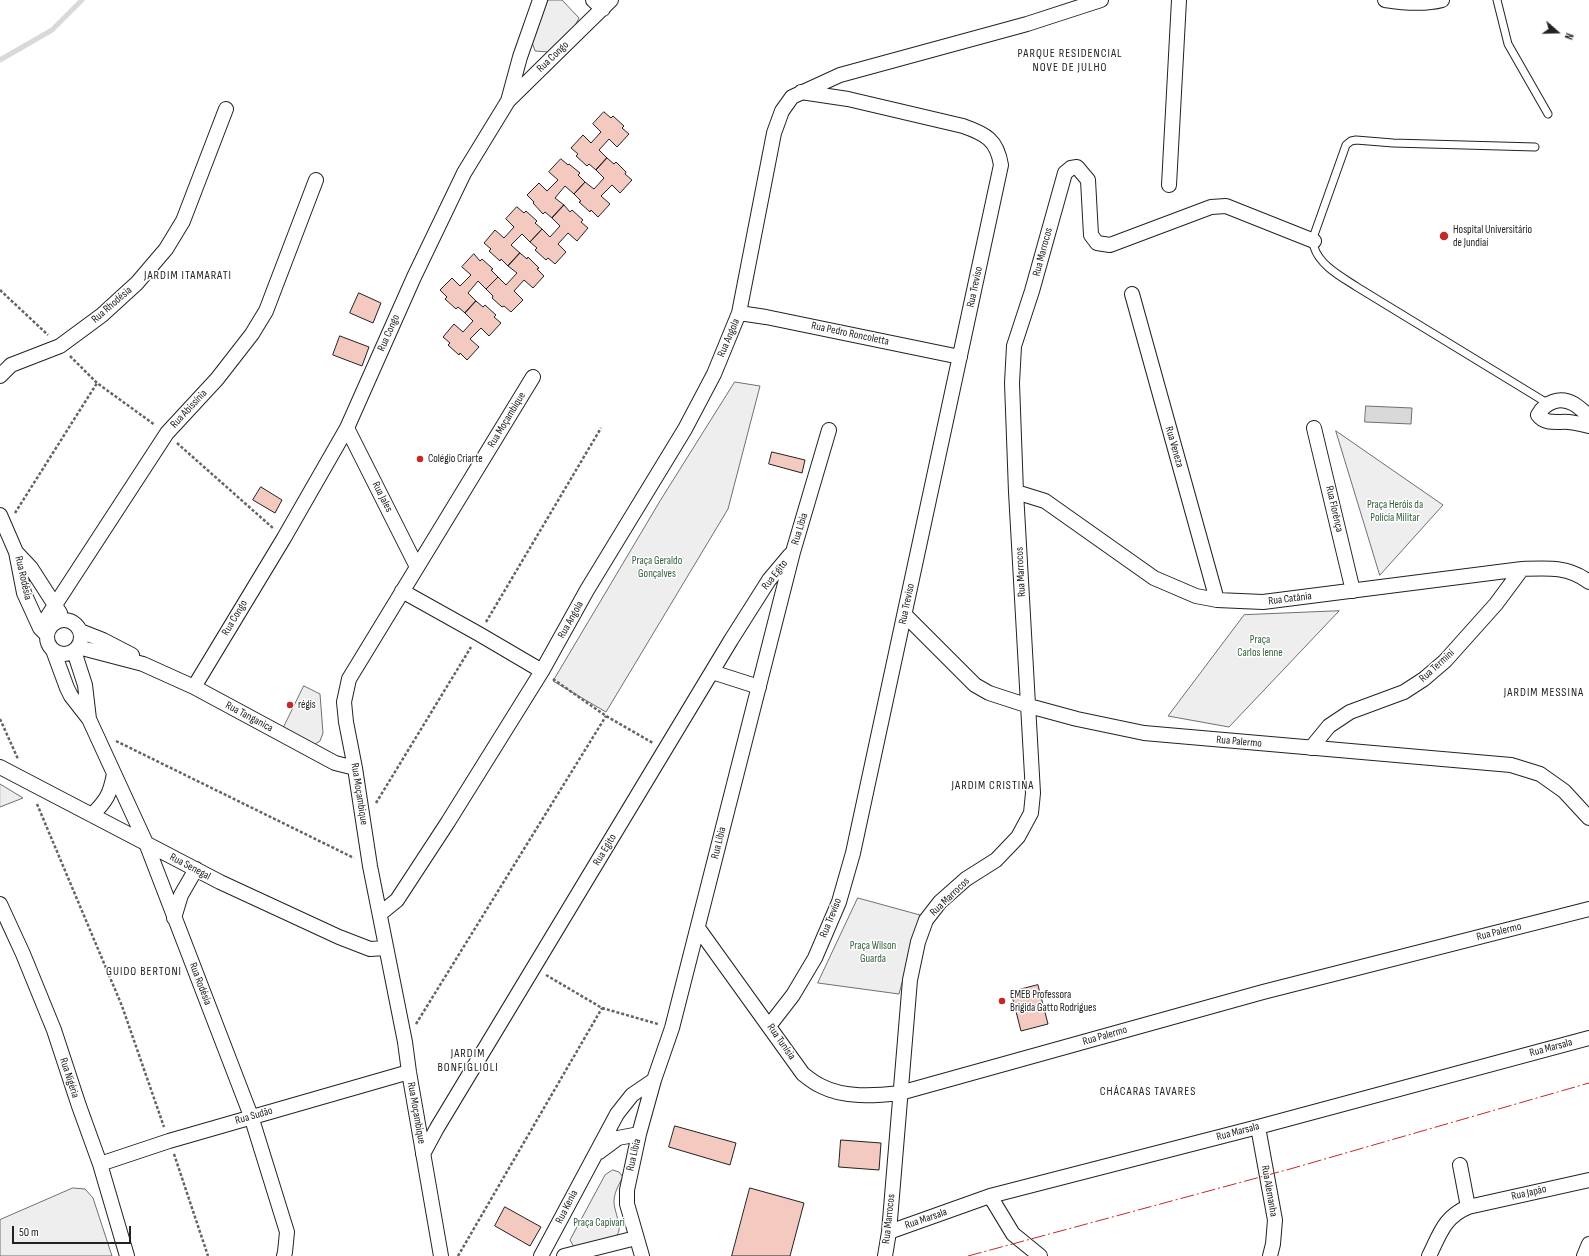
<!DOCTYPE html>
<meta charset="utf-8">
<style>
body{margin:0}
#map{position:relative;width:1589px;height:1256px;overflow:hidden;background:#fff;font-family:"Sofia Sans Condensed",sans-serif}
canvas{display:block}
.north{position:absolute;left:1537px;top:12px;width:40px;height:40px;-webkit-text-stroke:3px #fff;paint-order:stroke;rotate:110deg;font-size:11px;font-weight:700;line-height:16px;text-align:center;color:#222}
.north::after{content:'';display:block;margin:auto;width:14px;height:18px;background:#222;clip-path:polygon(50% 0,100% 100%,50% 72%,0 100%)}
.scale{position:absolute;left:12px;top:1226px;width:119px;height:18px;box-sizing:border-box;border:2px solid #222;border-top:0;padding-left:5px;font-size:12px;line-height:14px;white-space:nowrap;color:#222;-webkit-text-stroke:3px #fff;paint-order:stroke}
</style>
<div id="map">
<canvas width="1589" height="1256"></canvas>
<div class="north">N</div>
<div class="scale">50 m</div>
</div>
<script>
const c = document.querySelector('canvas').getContext('2d');
c.lineJoin = 'round';
function paint(path, color) { c.fillStyle = color; c.fill(path, 'evenodd'); }
function stroke(path, color, width, dash) { c.strokeStyle = color; c.lineWidth = width; c.lineCap = dash ? 'butt' : 'round'; c.setLineDash(dash || []); c.stroke(path); }
function label(font, color, halo, rows, align = 'center') {
  c.font = font + ' "Sofia Sans Condensed",sans-serif'; c.lineWidth = 3; c.setLineDash([]); c.textBaseline = 'middle'; c.strokeStyle = halo; c.fillStyle = color; for (const [text, x, y, turn = 0] of rows) {
    c.save(); c.translate(x, y); c.rotate((+turn || 0) * Math.PI / 180); c.textAlign = isNaN(turn) ? turn : align; if (halo) c.strokeText(text, 0, 0); c.fillText(text, 0, 0); c.restore();
  }
}
const green = new Path2D(`
 M549,0H562L579,18L574,28L549,52L535,51L532,42L545,5Z
 M735,382L760,386L728,509L606,712L553,681L660,501Z
 M1336,431L1443,505L1380,575Z
 M1339,611L1229,727L1168,716L1244,615Z
 M304,686L320,694L323,733L320,741L312,746L281,733Z
 M0,784L23,798L0,807Z
 M858,898L920,915L899,994L818,983Z
 M613,1170L619,1172L623,1177C619,1184 615,1191 614,1200C613,1211 626,1232 614,1237C602,1243 586,1244 574,1247L570,1240L605,1175Z
 M73,1188L85,1189L93,1198L112,1256H0V1220Z`);
paint(green, '#eee');
stroke(green, '#6f6f6f', 1);
const water = new Path2D(`
 M1366,406L1412,408L1411,424L1365,422Z`);
paint(water, '#d9d9d9');
stroke(water, '#6f6f6f', 1);
stroke(new Path2D(`
 M0,60L52,30L82,0`), '#d9d9d9', 5);
const building = new Path2D(`
 M604,112L611,118L613,116L624,126L622,128L629,134L617,147L609,139L599,150L607,158L596,170L589,164L587,166L576,156L578,154L571,148L583,135L591,143L601,132L593,124Z
 M607,158L614,164L616,162L626,172L625,174L632,180L620,193L612,185L601,196L610,204L598,217L591,210L590,212L579,202L581,201L574,194L585,182L594,189L604,178L596,170Z
 M561,159L568,165L569,164L580,173L578,175L585,182L574,194L565,186L555,198L564,205L552,218L545,212L543,214L533,203L534,202L527,195L539,183L547,191L558,180L549,172Z
 M564,205L570,212L572,210L583,220L581,222L588,228L577,241L568,233L558,244L566,252L555,264L548,258L546,260L535,250L537,248L530,242L542,229L550,237L560,226L552,218Z
 M517,207L524,213L526,211L537,221L535,223L542,229L530,242L522,234L511,245L520,253L508,266L501,259L500,261L489,251L491,249L484,243L495,230L504,238L514,227L506,219Z
 M520,253L527,259L528,257L539,268L537,269L544,276L533,288L524,280L514,291L523,300L511,312L504,306L502,307L492,298L493,296L486,289L498,277L506,285L517,273L508,266Z
 M474,254L480,261L482,259L493,269L491,270L498,277L486,289L478,281L468,293L476,301L465,313L458,307L456,309L445,299L447,297L440,290L452,278L460,286L471,275L462,267Z
 M359,293L381,303L373,323L350,313Z
 M476,301L483,307L485,305L496,315L494,317L501,323L489,336L481,328L470,339L479,347L467,360L460,353L459,355L448,345L450,343L443,337L454,324L463,332L473,321L465,313Z
 M340,336L369,347L362,366L333,355Z
 M772,452L805,460L802,473L769,464Z
 M261,487L282,500L275,513L253,500Z
 M1038,985L1048,1024L1021,1031L1011,992Z
 M675,1126L736,1143L730,1165L669,1147Z
 M841,1140L881,1143L879,1170L839,1167Z
 M750,1188L804,1203L790,1256H732Z
 M505,1207L541,1227L530,1246L495,1226Z`);
paint(building, '#f3c9c0');
stroke(building, '#222', 1);
const lane = new Path2D(`
 M1497,0L1508,44L1548,114
 M1535,147L1393,143L1356,140L1351,141L1346,145L1314,235C1314,238 1313,243 1314,247C1320,266 1342,277 1357,287L1547,403`);
const street = new Path2D(`
 M593,0L603,9
 M1385,0C1404,3 1424,5 1442,0
 M508,101L520,57L540,0
 M1169,185L1179,0
 M1132,294L1217,600
 M739,313L766,317L960,357
 M0,376L11,365L60,346L102,315L137,283L166,249L183,221L226,109
 M1589,416C1584,412 1579,407 1574,404C1560,396 1545,402 1538,415C1545,425 1559,421 1569,422C1576,423 1582,424 1589,426
 M347,428L417,567
 M1314,428L1353,591
 M1016,492L1045,501L1154,578L1196,596L1217,600L1263,602L1522,569C1547,568 1568,566 1589,582
 M0,515L16,552L24,593L40,628L47,635
 M16,552L31,568L60,613
 M402,591L479,634L542,671
 M905,615L975,685L989,693L1029,706L1077,719L1144,733L1511,765L1540,774L1564,791L1589,818
 M47 637a17 17 0 1 1 34 0a17 17 0 1 1-34 0Z
 M40,628L167,433L217,379L252,334L266,311L316,180
 M80,631L103,640L132,655
 M78,647L143,664L194,687L335,763L355,768
 M53,650L67,688L71,696L89,719L146,843L251,1116L287,1232L285,1252L284,1256
 M74,651L85,685L89,719
 M712,672L759,687
 M194,687L284,538L347,428L414,277L464,173L508,101L611,0
 M1311,748L1329,726L1350,712L1404,692L1424,679L1445,661L1496,604L1522,569
 M0,767L220,882L339,937L370,949L386,948
 M92,815C107,800 110,794 114,774
 M0,904L23,954L54,1030L79,1106L100,1164L127,1256
 M381,913L397,900L448,822L542,671L587,590L685,429L714,374L739,313L774,133L782,111L792,97L840,75L1027,24L1101,0
 M174,918L181,895L196,869
 M698,928L803,1074C808,1078 814,1083 821,1086C844,1098 874,1096 900,1093L1263,992L1589,909
 M769,1026L793,995L815,958L839,902L853,853L1001,165C997,140 986,134 963,126L848,99L801,92
 M1258,1127L1275,1220L1273,1244L1270,1256
 M599,1152L618,1138L639,1134
 M423,1154L437,1128L731,640L769,580L790,555
 M100,1164L169,1141L409,1072
 M990,1196L1013,1234L1040,1256
 M1468,1207L1589,1180
 M889,1232L990,1196L1258,1127L1589,1038
 M441,1256L409,1072L405,1042L370,866L355,768L346,722L344,702L349,679L533,377
 M541,1256L617,1114L632,1095L654,1080
 M564,1256L636,1238
 M642,1256L627,1204V1190L639,1134L654,1080L672,1028L793,552L829,430
 M885,1256L889,1232L910,980L918,942L926,920L940,902L966,879L996,860L1018,837L1031,813L1033,793L1016,492L1012,383L1014,346L1032,291L1065,173L1071,168L1077,167L1088,180L1091,235L1097,243L1110,245L1211,207L1226,206L1314,241
 M1429,1256C1440,1234 1444,1217 1468,1207L1460,1165
 M1584,1256L1589,1244`);
stroke(lane, '#222', 9);
stroke(street, '#222', 16);
stroke(new Path2D(`
 M0,290L48,335
 M70,356L97,383L155,425
 M177,443L274,529
 M15,513L97,383
 M486,622L601,428
 M553,679L606,716L653,743
 M0,719L18,759
 M116,741L354,858
 M376,803L471,647
 M37,804L122,1006L164,1127
 M546,975L602,1008L658,1024
 M416,1024L606,716
 M174,1154L208,1256
 M458,1256L602,1008`), '#646464', 2.5, [3, 2]);
stroke(lane, '#fff', 7);
stroke(street, '#fff', 14);
stroke(new Path2D(`
 M968,1256L1290,1169L1589,1083`), '#c62828', 1, [14, 3, 2, 3]);
for (const [x, y, r, color] of [
 [1444,236,5,"#c62828"],
 [420,459,4,"#c62828"],
 [290,705,4,"#c62828"],
 [1002,1001,4,"#c62828"]
]) { const dot = new Path2D(); dot.arc(x, y, r, 0, 2 * Math.PI); c.fillStyle = color; c.fill(dot); stroke(dot, '#fff', 1.5); }
label('11px', '#222', '#fff', [
 ["Rua Congo",553,57,-44],
 ["Rua Marrocos",1043,252,-75],
 ["Rua Treviso",975,287,-78],
 ["Rua Rhodésia",112,305,-41],
 ["Rua Congo",389,333,-66],
 ["Rua Pedro Roncoletta",850,334,12],
 ["Rua Angola",729,338,-67],
 ["Rua Abissínia",189,409,-47],
 ["Rua Moçambique",507,420,-59],
 ["Rua Veneza",1174,447,74],
 ["Rua Jales",382,497,63],
 ["Rua Florênça",1334,509,77],
 ["Rua Líbia",800,529,-73],
 ["Rua Marrocos",1021,572,-93],
 ["Rua Egito",775,575,-52],
 ["Rua Rodésia",23,578,77],
 ["Rua Catânia",1290,599,-7],
 ["Rua Treviso",907,604,-78],
 ["Rua Congo",235,618,-59],
 ["Rua Angola",571,620,-61],
 ["Rua Termini",1437,666,-42],
 ["Rua Tanganica",249,717,28],
 ["Rua Palermo",1239,742,5],
 ["Rua Moçambique",359,794,81],
 ["Rua Líbia",719,843,-76],
 ["Rua Egito",605,850,-59],
 ["Rua Senegal",190,867,28],
 ["Rua Marrocos",950,897,-44],
 ["Rua Treviso",831,918,-68],
 ["Rua Palermo",1499,932,-14],
 ["Rua Rodésia",200,984,69],
 ["Rua Palermo",1105,1036,-16],
 ["Rua Tunísia",781,1042,55],
 ["Rua Marsala",1551,1048,-15],
 ["Rua Nigéria",69,1078,72],
 ["Rua Moçambique",416,1113,80],
 ["Rua Sudão",254,1116,-16],
 ["Rua Marsala",1238,1132,-15],
 ["Rua Líbia",634,1155,-77],
 ["Rua Alemanha",1269,1191,80],
 ["Rua Japão",1529,1193,-13],
 ["Rua Kenia",567,1207,-63],
 ["Rua Marrocos",889,1219,-84],
 ["Rua Marsala",926,1219,-19]
]);
label('11px', '#222', '#fff', [
 ["Hospital Universitário",1453,230],
 ["de Jundiaí",1453,243],
 ["Colégio Criarte",428,459],
 ["régis",298,705],
 ["EMEB Professora",1010,995],
 ["Brigida Gatto Rodrigues",1010,1008]
], 'left');
label('11px', '#2f5e38', '#fff', [
 ["Praça Heróis da",1395,505],
 ["Polícia Militar",1395,518],
 ["Praça Geraldo",657,561],
 ["Gonçalves",657,574],
 ["Praça",1260,640],
 ["Carlos Ienne",1260,653],
 ["Praça Wilson",873,946],
 ["Guarda",873,959],
 ["Praça Capivari",599,1223]
]);
c.letterSpacing = '1px';
label('12px', '#222', '#fff', [
 ["PARQUE RESIDENCIAL",1070,54],
 ["NOVE DE JULHO",1070,68],
 ["JARDIM ITAMARATI",188,276],
 ["JARDIM MESSINA",1544,693],
 ["JARDIM CRISTINA",993,786],
 ["GUIDO BERTONI",144,972],
 ["JARDIM",468,1054],
 ["BONFIGLIOLI",468,1068],
 ["CHÁCARAS TAVARES",1148,1092]
]);
c.letterSpacing = '0px';
</script>
